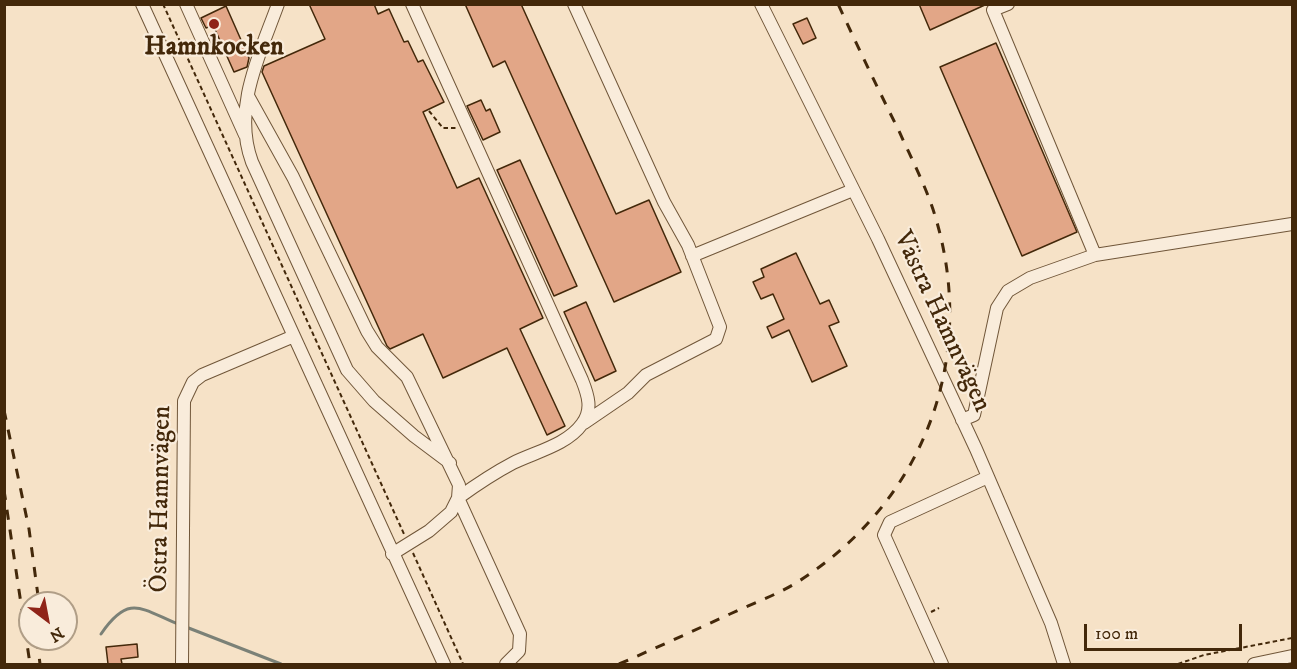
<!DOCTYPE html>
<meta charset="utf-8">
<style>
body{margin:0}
#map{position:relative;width:1297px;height:669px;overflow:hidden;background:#f6e2c7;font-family:"IM FELL DW Pica",serif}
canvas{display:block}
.frame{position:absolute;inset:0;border:6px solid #43280a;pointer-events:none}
.north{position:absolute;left:18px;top:591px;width:60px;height:60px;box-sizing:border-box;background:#f9ecdb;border:2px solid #b09e87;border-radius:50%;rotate:148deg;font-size:16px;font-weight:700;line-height:24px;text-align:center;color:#43280a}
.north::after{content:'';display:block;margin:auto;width:21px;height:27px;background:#8f2418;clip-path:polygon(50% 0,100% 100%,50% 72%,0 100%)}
.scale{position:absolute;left:1084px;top:624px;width:158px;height:27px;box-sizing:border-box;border:3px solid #43280a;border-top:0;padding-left:8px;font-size:18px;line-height:21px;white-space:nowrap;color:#43280a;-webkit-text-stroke:4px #f9ecdb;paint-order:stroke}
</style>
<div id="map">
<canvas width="1297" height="669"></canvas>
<div class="frame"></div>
<div class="north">N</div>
<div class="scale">100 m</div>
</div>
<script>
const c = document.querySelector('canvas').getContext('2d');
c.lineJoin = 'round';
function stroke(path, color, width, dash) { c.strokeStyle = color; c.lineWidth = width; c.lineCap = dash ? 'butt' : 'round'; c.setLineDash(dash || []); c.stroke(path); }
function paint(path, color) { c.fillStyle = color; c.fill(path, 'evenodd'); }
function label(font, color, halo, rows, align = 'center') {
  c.font = font + ' "IM FELL DW Pica",serif'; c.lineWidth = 4.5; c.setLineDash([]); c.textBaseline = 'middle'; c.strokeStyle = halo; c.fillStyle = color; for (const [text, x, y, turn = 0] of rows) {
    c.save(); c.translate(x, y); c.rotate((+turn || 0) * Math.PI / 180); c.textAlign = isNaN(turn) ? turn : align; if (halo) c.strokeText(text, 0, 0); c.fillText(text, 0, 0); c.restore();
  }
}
stroke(new Path2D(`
 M186,627L281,664
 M101,634C129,593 141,609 180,625`), '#7b8177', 3);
const building = new Path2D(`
 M309,4H374L378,14L389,9L404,42L408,41L418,62L423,60L444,102L423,112L457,188L479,178L543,318L520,329L565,426L547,435L507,348L443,378L423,334L390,349L387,346L262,72L264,66L325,39Z
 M465,4H521L616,214L649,200L681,272L614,302L505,61L493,67Z
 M919,4H987L930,30Z
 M226,6L249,58L247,67L234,72L213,25L206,28L201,18Z
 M807,18L816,38L803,44L793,24Z
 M996,43L1077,232L1022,256L940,67Z
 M481,100L486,111L490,109L500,132L483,140L467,106Z
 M520,160L577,286L554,296L497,170Z
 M796,253L820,304L829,300L839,322L829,326L847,366L812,382L789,330L772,338L767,327L784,319L773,294L761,299L753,282L764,277L761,269Z
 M586,302L616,371L595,381L564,312Z
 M137,644L138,657L121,659L122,664H108L106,647Z`);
paint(building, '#e2a687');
stroke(building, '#43280a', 1.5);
const minor = new Path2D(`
 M142,4L444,664
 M186,4L245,135
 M278,4C260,54 232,108 252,162L347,370L374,401L414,436L450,463
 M412,4L582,380C588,395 593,410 582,424C567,445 535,452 513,463C494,473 476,485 458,498L520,634L519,651L506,664
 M574,4L664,202L688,245L720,327L716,339L646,375L628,393L584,423
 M761,4L878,239L976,449L1051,623L1064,664
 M1008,4L993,10L1095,255
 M248,96L293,177L367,331L377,347L407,377L459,485L458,498L451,512L429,531L392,554
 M692,256L853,190
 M962,420L974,415L997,308L1008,291L1030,278L1095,255L1292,224
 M182,664L184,401L193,382L202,375L294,336
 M942,664L884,535L890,522L988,477
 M1254,664L1292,656`);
stroke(minor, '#705639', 14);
stroke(new Path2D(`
 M163,4L404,534
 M429,111L443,128H456
 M413,553L463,664
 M931,612L939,608
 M1178,664L1204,655L1292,638`), '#43280a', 2, [4.5, 3]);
stroke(minor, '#f9ecdb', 12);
stroke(new Path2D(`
 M4,410L29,529L39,603
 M4,490L30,664
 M37,639L40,664
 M619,664C656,648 693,631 730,614C752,604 776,595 796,583C922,504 978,362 936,219C927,188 912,160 899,131C878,89 858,47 838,4`), '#43280a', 3, [10, 10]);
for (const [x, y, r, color] of [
 [214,24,6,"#8f2418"]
]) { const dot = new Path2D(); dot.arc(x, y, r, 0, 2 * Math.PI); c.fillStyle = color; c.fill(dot); stroke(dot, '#f9ecdb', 2); }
label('bold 26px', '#43280a', '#f9ecdb', [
 ["Hamnkocken",214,49]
]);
label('26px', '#43280a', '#f9ecdb', [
 ["Västra Hamnvägen",941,322,65],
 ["Östra Hamnvägen",162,499,-89]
]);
</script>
